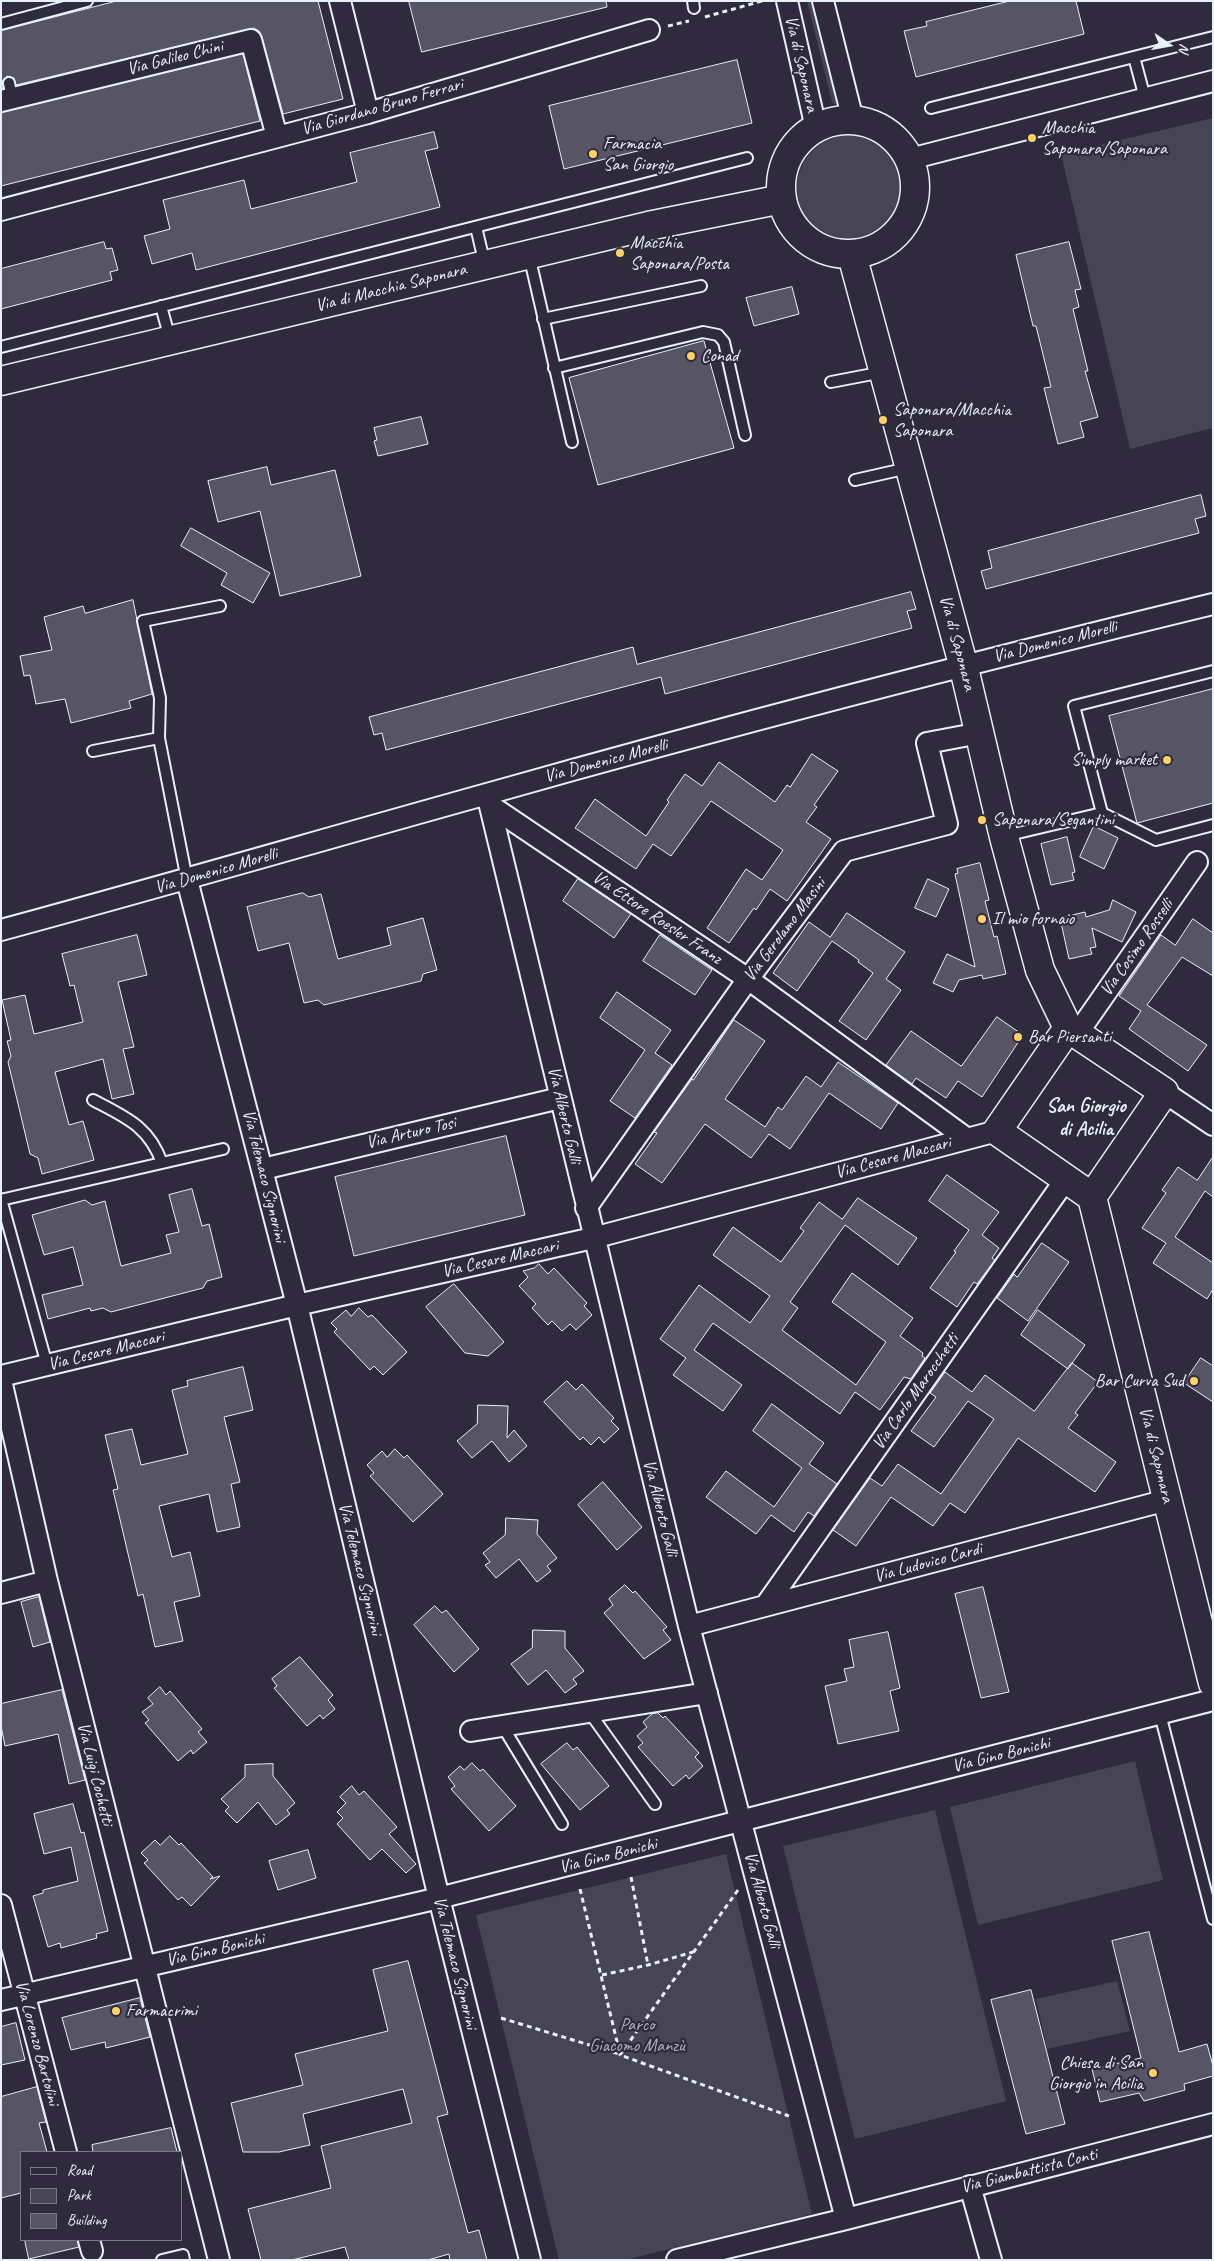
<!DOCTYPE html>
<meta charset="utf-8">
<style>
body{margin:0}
#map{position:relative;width:1214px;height:2261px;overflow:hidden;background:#2f2a3d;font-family:Caveat,sans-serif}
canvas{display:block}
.frame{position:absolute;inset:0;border:2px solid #e8f1f8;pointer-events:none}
.legend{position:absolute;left:20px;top:2151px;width:162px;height:90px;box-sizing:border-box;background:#2f2a3d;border:1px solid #797a88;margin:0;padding:6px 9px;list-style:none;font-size:15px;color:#e8f1f8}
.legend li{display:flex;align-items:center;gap:10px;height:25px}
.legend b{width:25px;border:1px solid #797a88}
.north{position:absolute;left:1144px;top:20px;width:50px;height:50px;-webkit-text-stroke:4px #2f2a3d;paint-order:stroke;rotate:102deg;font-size:14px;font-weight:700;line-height:20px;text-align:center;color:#e8f1f8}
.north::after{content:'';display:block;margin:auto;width:18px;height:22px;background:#e8f1f8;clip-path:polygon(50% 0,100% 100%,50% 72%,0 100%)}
</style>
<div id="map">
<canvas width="1214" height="2261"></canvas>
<div class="frame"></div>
<ul class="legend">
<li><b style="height:6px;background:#2f2a3d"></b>Road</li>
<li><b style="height:14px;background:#464455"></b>Park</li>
<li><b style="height:14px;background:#575565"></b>Building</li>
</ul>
<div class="north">N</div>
</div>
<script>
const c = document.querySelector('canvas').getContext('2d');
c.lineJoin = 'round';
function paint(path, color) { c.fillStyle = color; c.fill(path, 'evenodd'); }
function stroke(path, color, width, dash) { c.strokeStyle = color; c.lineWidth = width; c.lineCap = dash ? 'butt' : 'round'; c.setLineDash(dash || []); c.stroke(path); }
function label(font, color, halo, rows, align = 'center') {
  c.font = font + ' Caveat,sans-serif'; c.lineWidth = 4.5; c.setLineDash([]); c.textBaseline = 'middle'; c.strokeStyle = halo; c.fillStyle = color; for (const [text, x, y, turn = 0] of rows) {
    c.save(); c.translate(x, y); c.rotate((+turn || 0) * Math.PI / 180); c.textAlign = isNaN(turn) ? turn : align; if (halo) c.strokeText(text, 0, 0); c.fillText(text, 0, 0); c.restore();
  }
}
paint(new Path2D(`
 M807,1H816L839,104H834L832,102Z
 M1213,118V428L1130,449L1061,154Z
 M797 188a53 53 0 1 1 106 0a53 53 0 1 1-106 0Z
 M1135,1761L1163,1880L978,1925L950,1807Z
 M935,1810L1006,2101L855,2139L783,1846Z
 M726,1854L812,2214L625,2260H559L476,1915Z
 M1117,1981L1130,2031L1047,2049L1036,1999Z`), '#464455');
const building = new Path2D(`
 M117,1H318L343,99L283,114L262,37L259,31L254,28L16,85L14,78L7,76L3,80V88L1,89V31Z
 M409,1H606L607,7L422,52Z
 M1010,1H1076L1084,34L916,77L904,31L927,26L926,22Z
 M243,54L260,121L1,186V113Z
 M737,60L752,123L564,169L549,106Z
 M434,132L438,148L425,151L440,207L196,270L192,253L152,264L144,236L170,229L163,200L244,180L251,209L357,182L350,153Z
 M104,242L106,249L112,248L118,270L110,272L112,280L1,309V269Z
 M1069,242L1081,289L1075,290L1079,307L1073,309L1088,371H1085L1098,417L1080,422L1084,437L1058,444L1044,388L1051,387L1036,326H1033L1016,255Z
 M792,287L799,314L754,326L746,298Z
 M704,341L734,448L598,485L569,378Z
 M421,417L428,444L378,456L374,441L377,440L374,428Z
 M267,467L271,485L335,470L361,576L280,596L260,511L218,522L208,481Z
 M1201,495L1206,516L1195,519L1199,533L986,589L981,571L992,568L988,551Z
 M191,528L270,573L253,603L221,585L227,573L181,546Z
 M911,592L916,609L907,611L912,628L665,694L661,677L386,750L382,733L374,735L369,717L633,647L637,664Z
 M133,600L152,694L129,701L131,708L71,723L65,699L36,704L30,675L24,676L20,656L52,650L44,617L83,606L85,613Z
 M1213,689V803L1137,823L1109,716Z
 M812,754L838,771L814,805L817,807L806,822L831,839L787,901L770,889L756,910L754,908L729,943L707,928L746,869L762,880L783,850L711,801L671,856L653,844L636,869L575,828L595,799L646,836L669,802L667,800L685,774L702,786L719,762L775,802L787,785L790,787Z
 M1094,826L1118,838L1104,869L1080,857Z
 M1067,837L1075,872L1072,873L1074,880L1051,885L1041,844Z
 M980,863L989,900L985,901L994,937L997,936L1006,974L983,979L982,975L959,980L953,992L933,983L947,954L975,967L955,874L958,873L957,869Z
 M578,879L631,914L614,938L563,901Z
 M928,879L949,889L936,917L915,908Z
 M303,893L309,897L321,894L338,959L391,945L387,928L423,918L437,970L423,974L421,981L324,1005L318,1000L304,1003L289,943L258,951L247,907Z
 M1113,900L1136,912L1122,942L1092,928L1096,947L1090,948L1092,954L1069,959L1060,918L1085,912L1086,917L1109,910Z
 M847,913L905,952L886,979L901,990L866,1040L839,1021L873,973L858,962L859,960L832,941L797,991L773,973L809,922L830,937Z
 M1193,919L1213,933V976L1182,957L1147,1005L1207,1045L1188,1071L1129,1029L1141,1011L1119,996L1161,935L1175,945Z
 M137,935L147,975L118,982L134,1047L123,1049L134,1094L112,1099L103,1059L55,1072L69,1125L83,1121L94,1160L42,1174L38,1158L30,1154L8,1062L11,1056L7,1041L11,1040L2,1000L25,995L34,1034L83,1022L74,985L70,986L62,954Z
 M660,935L712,970L695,995L643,961Z
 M617,992L671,1030L655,1053L672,1065L635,1118L610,1101L645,1050L600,1018Z
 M997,1017L1023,1035L982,1097L958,1081L946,1098L916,1078L912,1084L886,1065L911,1031L961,1066Z
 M734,1020L765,1041L725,1099L765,1127L778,1107L782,1110L806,1076L821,1087L838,1062L898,1103L881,1129L829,1093L790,1149L769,1134L751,1158L705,1124L662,1183L635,1164L657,1133L654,1132L692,1079L693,1080Z
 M506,1136L525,1215L354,1256L335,1177Z
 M1213,1157V1197L1205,1191L1175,1237L1213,1263V1289L1207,1299L1153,1263L1166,1243L1142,1228L1166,1193L1162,1190L1178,1167L1197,1180Z
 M947,1175L999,1212L982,1235L999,1248L992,1258L995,1260L977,1284L974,1282L957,1307L930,1288L956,1252L954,1251L969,1230L929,1201Z
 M192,1189L202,1226L209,1224L222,1277L207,1281L203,1288L111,1312L103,1308L91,1311L90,1308L48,1319L42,1295L83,1285L73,1247L44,1255L32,1215L85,1200L92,1205L105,1201L121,1266L171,1253L166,1235L179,1232L169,1195Z
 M858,1198L917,1238L898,1265L845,1225L790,1302L798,1308L782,1330L856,1385L886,1342L832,1302L852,1273L913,1318L900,1336L923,1353L922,1356L925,1358L911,1379L904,1377L880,1410L855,1392L840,1414L713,1323L694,1350L742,1385L723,1411L673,1375L686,1358L660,1339L699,1285L750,1323L770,1296L713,1255L733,1227L781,1262L804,1231L800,1228L819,1202L842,1219Z
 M1042,1243L1069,1262L1028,1321L997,1298L1014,1274L1017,1277Z
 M539,1264L548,1274L554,1268L587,1303L584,1306L592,1315L576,1330L570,1324L562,1331L552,1321L548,1325L532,1308L536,1304L519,1286L528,1277L523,1271L534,1268Z
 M454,1284L504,1342L488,1356L465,1353L426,1307Z
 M359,1308L368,1317L372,1315L407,1352L383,1375L374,1366L370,1370L334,1332L337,1329L331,1323L346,1310L351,1316Z
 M1038,1310L1085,1345L1068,1369L1021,1335Z
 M1201,1358L1213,1366V1402L1184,1383Z
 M1072,1363L1098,1382L1075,1413L1078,1415L1068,1428L1116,1462L1095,1492L1018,1438L965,1513L950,1503L933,1526L891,1497L856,1546L833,1530L870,1478L882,1486L898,1464L941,1494L994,1419L968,1401L934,1447L911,1431L936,1397L930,1393L945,1372L972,1392L985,1375L1034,1411Z
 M243,1367L253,1410L224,1417L240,1482L231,1484L240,1527L217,1532L209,1494L159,1506L172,1557L190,1552L200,1596L174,1602L183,1641L155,1647L143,1594L138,1596L113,1490L118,1489L105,1435L132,1429L141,1465L188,1454L172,1390L188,1386L187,1381Z
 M567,1381L576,1390L582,1384L614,1418L611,1421L619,1429L604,1443L599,1437L591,1445L583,1437L580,1440L544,1402Z
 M772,1404L824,1443L809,1464L837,1484L814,1516L808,1512L794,1532L771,1515L756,1534L706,1497L726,1471L774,1507L802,1468L753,1431Z
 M478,1405L508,1406L507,1438L514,1430L527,1446L509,1462L492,1441L472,1458L457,1441L477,1424Z
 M395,1449L404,1458L407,1455L443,1494L413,1522L370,1476L374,1473L367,1465L382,1451L387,1457Z
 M603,1482L642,1527L617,1550L578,1505Z
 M506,1518L538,1520L537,1534L557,1558L547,1566L551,1571L537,1582L519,1559L496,1578L485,1565L490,1562L483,1553L505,1535Z
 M625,1585L633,1593L635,1591L667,1627L663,1630L671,1640L644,1659L604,1613L613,1605L609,1599Z
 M983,1587L1009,1692L981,1698L955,1594Z
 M39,1597L50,1642L33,1647L21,1602Z
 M435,1606L442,1613L446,1610L479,1649L454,1672L414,1625Z
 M533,1630L565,1631V1648L584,1671L573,1679L577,1684L565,1693L546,1670L528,1685L511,1664L532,1648Z
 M888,1632L900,1688L890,1691L899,1731L838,1744L825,1686L847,1681L844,1669L854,1667L849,1640Z
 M300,1657L333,1695L328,1700L335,1709L323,1719L320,1715L307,1726L274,1688L277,1686L272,1679Z
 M160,1687L166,1695L170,1691L202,1729L198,1732L207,1742L193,1754L191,1750L178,1761L145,1723L149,1720L142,1712L153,1704L148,1698Z
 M62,1690L85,1780L69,1784L58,1734L5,1746L1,1726V1704Z
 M658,1713L663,1718L665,1716L699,1753L695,1757L703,1766L689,1779L686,1775L673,1786L638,1747L643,1743L637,1736L647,1727L643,1722L652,1714Z
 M567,1743L573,1750L577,1747L609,1786L580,1810L541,1764Z
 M472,1763L480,1771L483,1769L516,1806L489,1831L451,1789L455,1786L448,1777L460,1766L464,1770Z
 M273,1764V1776L295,1803L287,1810L290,1814L276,1825L258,1802L237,1823L225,1811L229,1807L221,1799L245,1777V1765Z
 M352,1786L359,1795L364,1791L397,1827L389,1834L416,1864L406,1873L382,1849L370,1860L337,1824L343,1818L337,1812L346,1803L340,1797Z
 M73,1804L81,1833L84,1832L108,1931L96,1934L97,1938L61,1948L60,1943L48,1947L33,1896L43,1893V1890L78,1881L71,1847L44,1854L34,1814Z
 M170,1836L179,1845L181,1843L213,1877L210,1879L220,1876L191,1906L182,1897L178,1900L144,1863L148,1860L141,1853L155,1840L160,1845Z
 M308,1850L316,1878L278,1890L269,1861Z
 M1149,1932L1179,2052L1207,2044L1213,2066V2076L1184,2084L1185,2090L1144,2101L1139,2093L1100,2102L1092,2069L1141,2058L1112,1941Z
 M408,1961L448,2114L437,2117L468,2233L479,2230L487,2260H450L449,2254L428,2260H349L345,2247L292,2260H261L248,2209L331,2188L321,2146L412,2123L403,2089L303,2114L310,2145L279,2152H243L231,2103L303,2085L295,2054L388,2031L373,1970Z
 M1031,1990L1065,2124L1026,2134L991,2000Z
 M140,1998L150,2037L106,2048L105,2042L71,2050L62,2018Z
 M16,2023L25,2060L1,2065V2027Z
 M37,2087L46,2122L39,2123L47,2152H21V2193L1,2198V2097Z
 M171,2128L177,2152H93L92,2145Z
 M25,2240H77L79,2247L29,2259Z`);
paint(building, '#575565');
stroke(building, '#e8f1f8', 1);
const lane = new Path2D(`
 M693,1L694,8
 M1,24L87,1
 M1134,57L1145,98
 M9,83L12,98
 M931,108L1213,37
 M476,227L485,265
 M529,255L572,442
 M161,306L170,339
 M543,319L701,286
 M1,347L747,158
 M554,368L703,332L718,335L724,342L745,435
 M831,382L883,372
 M855,480L908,468
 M93,751L159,738
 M1102,813L1156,840L1213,825
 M1005,836L1102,813L1074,706L1213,671
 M187,880L159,738L160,698L143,621L220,606
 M93,1100C125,1117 149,1126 162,1163
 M1,1199L47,1365
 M1,1200L223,1149
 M590,1713L655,1804
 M1160,1714L1213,1919
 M503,1727L562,1824
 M162,2260L183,2255L184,2260`);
const street = new Path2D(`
 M340,1L368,113
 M787,1L816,128
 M823,1L853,120
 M1,101L251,40L277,137
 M910,159L1213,81
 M1,210L368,113L649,30
 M487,794L689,1626L846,2219
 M491,806L748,979L966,1138
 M187,880L297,1305L439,1898L530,2260
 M1,930C164,886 325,839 487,794C728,726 970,663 1213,604
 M1077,1034L1197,862
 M1164,1092L1213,1125
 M263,1169L560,1098
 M586,1208L748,979L844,851L947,824L927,743L980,733
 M1,1376L297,1305L593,1238L997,1131
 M1,1380L47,1581L219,2260
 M1,1593L47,1581
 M766,1605L1066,1179
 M689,1626L1167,1500
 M471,1731L707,1693
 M1,1905L66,2152
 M1,2000L439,1898L1213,1700
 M970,2186L991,2260
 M89,2240L92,2251
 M677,2260L846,2219L1213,2124`);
const secondary = new Path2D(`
 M781 187a67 67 0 1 1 134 0a67 67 0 1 1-134 0Z
 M852,255L963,664L1004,837L1040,970L1068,1028L1164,1092L1092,1197
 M1,381L648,226L782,199
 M1068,1028L997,1131L1092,1197
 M1092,1197L1213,1683`);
stroke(lane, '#e8f1f8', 14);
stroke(street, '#e8f1f8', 24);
stroke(secondary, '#e8f1f8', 31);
stroke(new Path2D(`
 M705,17L762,1
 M668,26L689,21
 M631,1877L648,1965
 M580,1889L620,2054
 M738,1890L620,2055L789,2116
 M602,1975L648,1965L693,1952
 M501,2018L619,2054`), '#e8f1f8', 3, [5, 4]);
stroke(lane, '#2f2a3d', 10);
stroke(street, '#2f2a3d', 20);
stroke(secondary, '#2f2a3d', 28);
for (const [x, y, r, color] of [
 [1032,138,5,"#ffd166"],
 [593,154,5,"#ffd166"],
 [620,253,5,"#ffd166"],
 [691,356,5,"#ffd166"],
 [883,420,5,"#ffd166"],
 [1167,760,5,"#ffd166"],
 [982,820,5,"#ffd166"],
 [982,919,5,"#ffd166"],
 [1018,1037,5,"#ffd166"],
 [1194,1381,5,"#ffd166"],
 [116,2011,5,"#ffd166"],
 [1153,2073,5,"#ffd166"]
]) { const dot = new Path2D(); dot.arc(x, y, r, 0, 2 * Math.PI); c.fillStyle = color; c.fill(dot); stroke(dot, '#2f2a3d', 2); }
label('18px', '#e8f1f8', '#2f2a3d', [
 ["Via Galileo Chini",175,58,-14],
 ["Via di Saponara",801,64,77],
 ["Via Giordano Bruno Ferrari",382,107,-16],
 ["Via di Macchia Saponara",391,288,-14],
 ["Via Domenico Morelli",1055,642,-14],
 ["Via di Saponara",957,643,75],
 ["Via Domenico Morelli",606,761,-15],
 ["Via Domenico Morelli",216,871,-16],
 ["Via Ettore Roesler Franz",657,918,34],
 ["Via Gerolamo Masini",785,930,-53],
 ["Via Cosimo Rosselli",1137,948,-55],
 ["Via Alberto Galli",564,1115,77],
 ["Via Arturo Tosi",411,1133,-13],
 ["Via Cesare Maccari",893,1158,-15],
 ["Via Telemaco Signorini",264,1176,76],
 ["Via Cesare Maccari",500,1259,-13],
 ["Via Cesare Maccari",106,1351,-14],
 ["Via Carlo Marocchetti",916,1392,-55],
 ["Via di Saponara",1156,1455,76],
 ["Via Alberto Galli",660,1508,76],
 ["Via Ludovico Cardi",928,1563,-15],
 ["Via Telemaco Signorini",360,1569,76],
 ["Via Gino Bonichi",1001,1755,-14],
 ["Via Luigi Cochetti",95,1774,76],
 ["Via Gino Bonichi",608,1856,-14],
 ["Via Alberto Galli",762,1900,75],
 ["Via Gino Bonichi",215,1950,-13],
 ["Via Telemaco Signorini",455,1963,76],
 ["Via Lorenzo Bartolini",37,2043,75],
 ["Via Giambattista Conti",1029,2171,-14]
]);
label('18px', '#e8f1f8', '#2f2a3d', [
 ["Macchia",1042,128],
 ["Saponara/Saponara",1042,149],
 ["Farmacia",603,144],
 ["San Giorgio",603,165],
 ["Macchia",630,243],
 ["Saponara/Posta",630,264],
 ["Conad",701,356],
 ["Saponara/Macchia",893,410],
 ["Saponara",893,431],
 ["Simply market",1157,760,"right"],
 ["Saponara/Segantini",992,820],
 ["Il mio fornaio",992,919],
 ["Bar Piersanti",1028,1037],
 ["Bar Curva Sud",1184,1381,"right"],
 ["Farmacrimi",126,2011],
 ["Chiesa di San",1143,2063,"right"],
 ["Giorgio in Acilia",1143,2084,"right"]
], 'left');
label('18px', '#afb4bf', '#2f2a3d', [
 ["Parco",637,2025],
 ["Giacomo Manzù",637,2046]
]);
label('bold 20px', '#e8f1f8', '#2f2a3d', [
 ["San Giorgio",1086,1107],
 ["di Acilia",1086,1130]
]);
</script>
